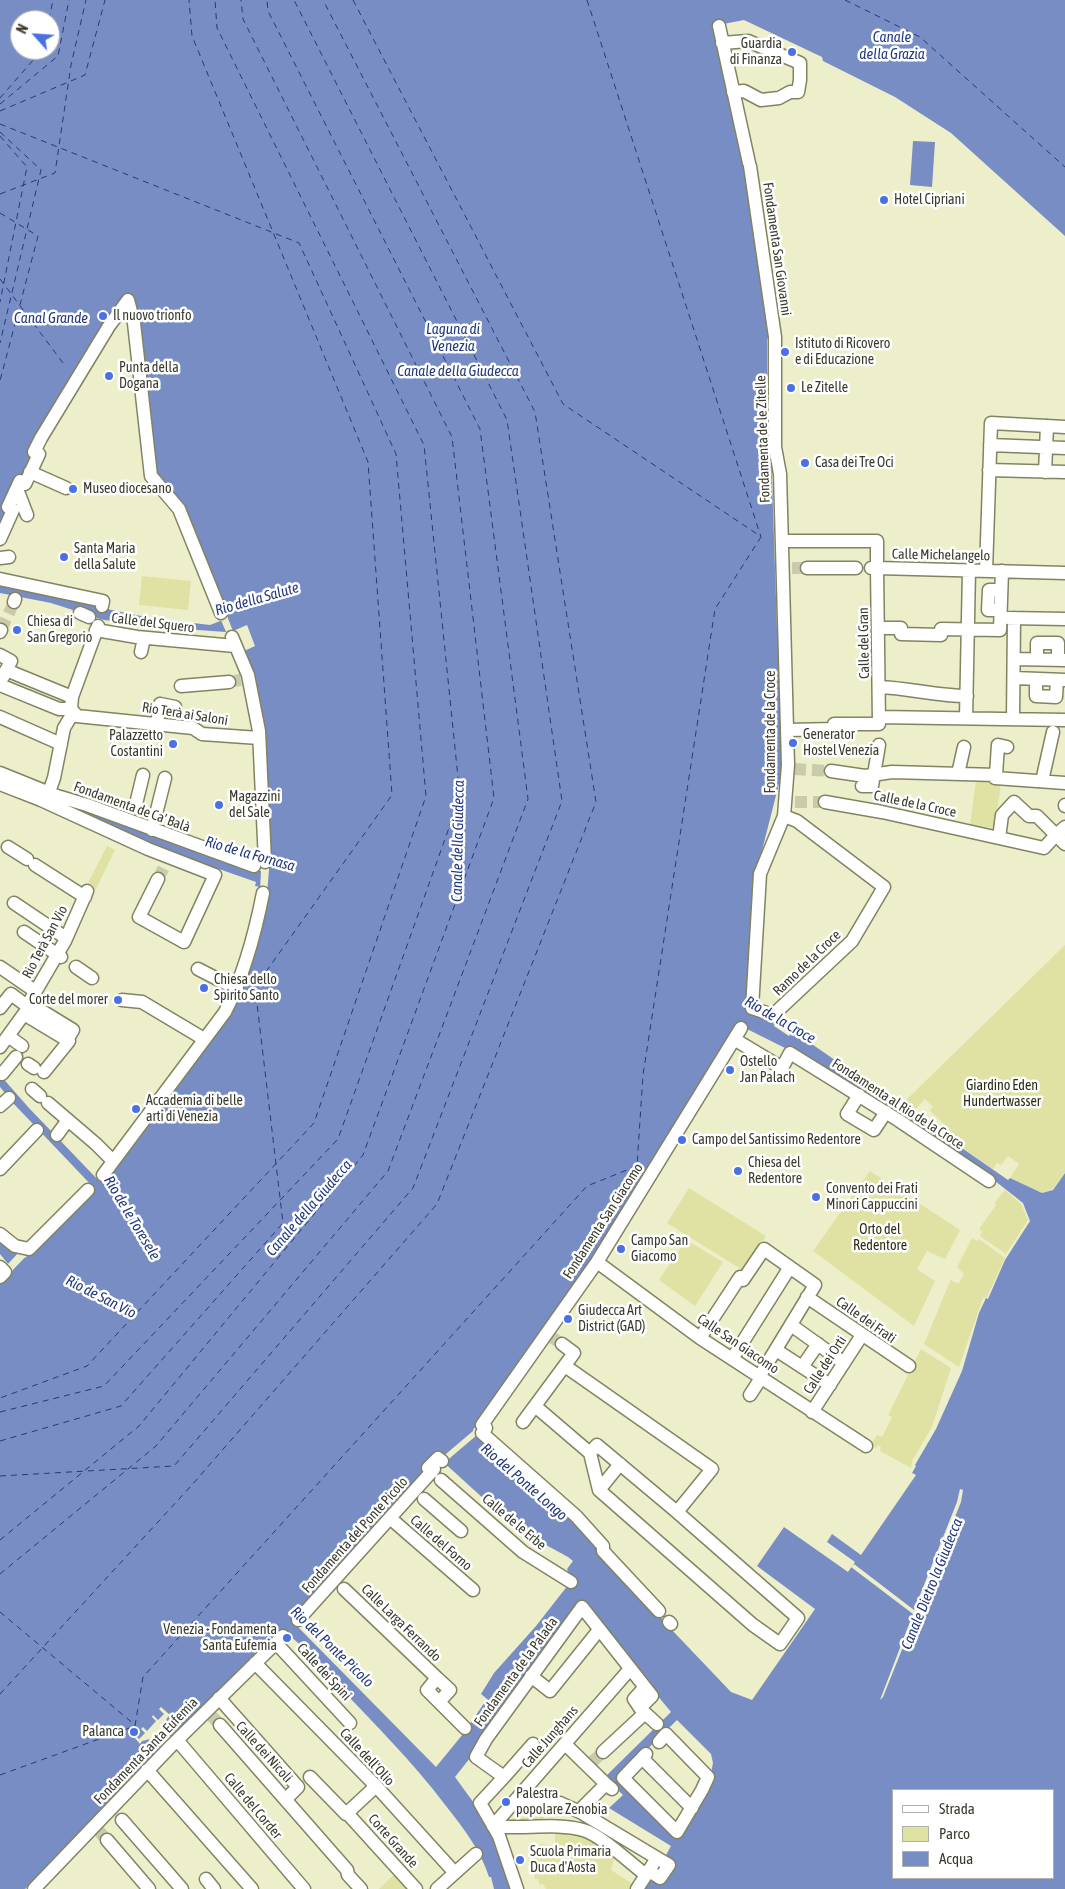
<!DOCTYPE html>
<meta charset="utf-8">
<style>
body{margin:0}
#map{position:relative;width:1065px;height:1889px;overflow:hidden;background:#edefca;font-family:"Asap Condensed",sans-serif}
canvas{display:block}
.legend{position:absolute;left:892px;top:1789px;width:162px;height:90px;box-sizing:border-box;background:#fff;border:1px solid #b0b1ab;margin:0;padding:6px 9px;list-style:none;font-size:15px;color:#3a3b2d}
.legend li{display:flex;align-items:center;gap:10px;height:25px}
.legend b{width:25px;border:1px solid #b0b1ab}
.north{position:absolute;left:10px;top:10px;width:50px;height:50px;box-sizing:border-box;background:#fff;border:1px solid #b0b1ab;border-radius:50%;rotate:296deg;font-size:14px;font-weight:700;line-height:20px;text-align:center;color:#3a3b2d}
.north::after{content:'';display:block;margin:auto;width:18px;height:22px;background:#4a70e3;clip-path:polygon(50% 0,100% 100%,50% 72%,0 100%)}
</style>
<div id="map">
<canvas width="1065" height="1889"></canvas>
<ul class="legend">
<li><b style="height:6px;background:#fff"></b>Strada</li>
<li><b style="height:14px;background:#dfe2a3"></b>Parco</li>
<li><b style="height:14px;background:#778dc4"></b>Acqua</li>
</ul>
<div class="north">N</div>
</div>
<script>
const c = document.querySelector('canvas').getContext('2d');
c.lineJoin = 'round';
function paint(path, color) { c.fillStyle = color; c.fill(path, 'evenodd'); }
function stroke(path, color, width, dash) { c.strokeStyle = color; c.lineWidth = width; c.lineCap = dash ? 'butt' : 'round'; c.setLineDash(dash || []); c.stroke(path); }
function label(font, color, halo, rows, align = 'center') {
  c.font = font + ' "Asap Condensed",sans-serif'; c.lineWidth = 5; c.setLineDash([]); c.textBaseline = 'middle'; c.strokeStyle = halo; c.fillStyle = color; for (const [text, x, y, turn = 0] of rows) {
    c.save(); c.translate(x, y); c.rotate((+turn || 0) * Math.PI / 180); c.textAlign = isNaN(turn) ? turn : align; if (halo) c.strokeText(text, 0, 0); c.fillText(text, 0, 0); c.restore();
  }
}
paint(new Path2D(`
 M142,576L191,581L188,610L139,605Z
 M976,780L1001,783L995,828L970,825Z
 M107,846L115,850L94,893L85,889Z
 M1065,945V1172L1053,1189L1042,1193L1010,1178L1019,1164L1008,1156L1001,1165L997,1163L993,1169L939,1132L945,1125L930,1111L933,1107L925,1099L912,1113L901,1105Z
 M870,1171L960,1230L945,1259L927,1251L917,1269L935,1281L914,1326L813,1251Z
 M689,1188L766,1236L744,1271L667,1223Z
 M1005,1190L1021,1204L1028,1220L1006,1254L980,1236L982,1232L979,1229L996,1205L995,1202Z
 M972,1238L977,1241L979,1239L1005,1258L987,1297L983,1298L959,1367L924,1344L951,1279L953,1282L959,1283L964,1274L957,1267Z
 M686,1240L723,1262L695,1306L659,1280Z
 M921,1349L951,1368L932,1427L912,1461L911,1468L880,1451L881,1447L878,1445L876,1448L871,1445L877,1435L882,1437L892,1417L888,1415Z
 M231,1773L262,1808L255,1814L225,1779Z
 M543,1817L551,1826H510L513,1818Z
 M555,1829H572L618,1855L614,1860L611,1870L633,1884L630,1889H546L543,1884L540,1885L538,1879H535L531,1863L528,1862L529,1857H532L537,1849V1846L541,1844L555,1846Z
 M396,1873L408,1889H379Z`), '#dfe2a3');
paint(new Path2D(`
 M0,0H1065V236L951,133L895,97L823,61L822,57L744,20L713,26L745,168L770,337L767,339V447L771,449L777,630L781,634L784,764L756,874L749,1004L777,1021L774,1026L789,1036L793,1031L1008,1180L1010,1178L1042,1193L1053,1190L1065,1173V1889H642L652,1877L660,1882L665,1857L671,1846L609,1808L623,1795L605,1777L671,1712L587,1610L455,1777L487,1821L512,1889H494L491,1877H489C480,1849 464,1829 446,1806C413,1762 374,1724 337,1684C319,1666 303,1645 283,1630L57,1859L25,1889H0V1283L13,1270L0,1254V1236L25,1258L94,1188L13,1103L0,1087V1075L29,1108L100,1182L229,1013L262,922L260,887L255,886L256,882L219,869L217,872L0,781L253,869L269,870L263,732L233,631L226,632L184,629L179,627L104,620L51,603L0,593V581L107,609L151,618L210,625L228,618L155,474L132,299L35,455L0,532ZM20,20H50V50H20ZM737,1024L787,1049L985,1173L1023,1203L1030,1221L1005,1260L988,1299L986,1298L979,1313L962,1371L936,1429L915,1465L916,1466L912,1473L916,1475L861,1555L832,1534L827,1542L855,1562L848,1572L784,1527L757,1566L815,1609L752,1700L731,1692L671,1629L573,1519L473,1430L593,1263ZM440,1459L495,1509L524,1533L568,1557L573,1561L567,1569L572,1580L536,1626L494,1673L481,1694L487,1699L463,1734L436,1767L296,1625ZM677,1720L711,1754L713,1763L711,1773L678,1837L619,1777ZM894,1790H1054V1878H894Z
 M913,141L935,142L932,187L910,185Z`), '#778dc4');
paint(new Path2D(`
 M225,611L233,631L247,625L255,646L242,652L227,634L220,618Z
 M269,862V870L267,894L260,890L261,871L253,869L254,866L267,868Z
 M30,1250L31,1251L8,1275L7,1265L20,1251L25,1255Z
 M480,1422L482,1424L476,1431L479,1433L477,1435L444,1463L440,1459L473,1431Z
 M960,1489L963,1490L961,1502L883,1697L880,1700L913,1614L851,1567L854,1564L914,1610L957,1502Z
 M161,1707L170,1715L167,1718L163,1729L173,1739L164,1748L154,1738L142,1741L140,1744L134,1737L135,1735L139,1739L145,1733L141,1729L143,1727L147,1731L156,1721L152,1717L153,1715L158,1720L164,1714L159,1709Z`), '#edefca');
stroke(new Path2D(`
 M353,0L563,404L760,536
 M587,0L761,537
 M845,0L920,37L1065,167
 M49,20L53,0
 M0,98L42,50
 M0,104L58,56L69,0
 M0,111L85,75L105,0
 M0,124L299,243L396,454L426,796L314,1123L87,1366L0,1398
 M0,132L41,170L0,343
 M0,136L27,167L0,302
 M0,194L55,173L71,65L86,0
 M0,213L38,236L0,381
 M0,279L66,367
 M0,1412L104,1386L338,1139L460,797L424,445L217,28L215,0
 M0,1441L121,1406L283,1223L255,987L392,795L368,462L192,36L189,0
 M0,1476L174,1466L413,1188L562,801L507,420L294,0
 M0,1540L139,1426L363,1155L494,798L452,437L243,19L241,0
 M0,1574L156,1446L388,1171L528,799L480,429L268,11L267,0
 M0,1612L135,1725
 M0,1694L191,1486L437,1204L596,802L535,412L323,0
 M135,1726L143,1677L587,1186L637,1166L643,1075L715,609L761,537
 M0,1775L135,1726`), '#243a7d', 1, [6, 5]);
stroke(new Path2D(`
 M124,320L125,317
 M792,568H807
 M1,630L14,602
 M229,682L246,679
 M794,769L831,771
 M795,802H825
 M158,879L168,859
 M550,1336L562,1344
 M209,1713L220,1725
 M591,1763L603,1752
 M98,1830L107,1840`), '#c9cbab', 12, [12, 6]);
const minor = new Path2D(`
 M719,26L749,163
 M722,43L748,41L800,63V80L798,92H790L779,98L761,100L744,91L733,92
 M750,166L775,337V447L780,474L788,765L784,816L760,874L752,1008L773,1015L852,941L884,887L797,821L784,816
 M990,445L1065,448
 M989,470L1065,472
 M30,472L66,488
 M1045,472L1047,426
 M17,489L27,515
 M0,539L13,510L8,507L20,481L25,484L39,454L34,452L41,438L109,326L128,300L134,323L151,476L179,509L221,613
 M782,541H877V568L1065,573
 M0,558L9,557
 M807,568H856
 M986,571L991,423L1065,427
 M0,579L103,601L102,606
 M14,602L15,599
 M1000,610H988L989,590H1001
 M80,613L89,617
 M1008,618L1065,619
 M98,626L72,697L71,709L77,716L193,728L202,734L259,738
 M878,628H901V634L941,635V629L1000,630L1002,571
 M96,630L137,637L235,646
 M0,632L1,630
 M232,637L248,675L259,731L265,862
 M141,652L144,638
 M0,655L11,661L3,677
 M1014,659L1065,660
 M1037,659V643H1058V660
 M6,670L72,697
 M1014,678L1065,680
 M1036,679V696L1056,697L1057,680
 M0,685L59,709H71
 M181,686L229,682
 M879,687C909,688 937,696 967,696
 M0,717L61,744
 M879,717L1065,720
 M966,718L969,570
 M1013,719L1014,618
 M157,723L160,704L175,707
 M788,730L834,729V724H879L877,568H871
 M831,771L865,776L892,772L996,775L995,778L1065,783
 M0,773L57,796L87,805L254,866
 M958,774L964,747
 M996,775L998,745L1007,747
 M1042,781L1053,732
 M0,784L41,800L148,849L215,875L184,942L139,917L158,879
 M862,786H872L879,745
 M49,792L54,778L64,728L73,713
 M825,802L882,812L1044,848L1056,835L1065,844
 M136,804L143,775
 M1065,805V806
 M152,830L165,778
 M999,838L1002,815L1014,802L1029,816H1037L1056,835L1065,827
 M8,847L27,859
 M35,865L85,897
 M14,903L66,938
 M24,932L61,957
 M0,967L35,991
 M76,967L92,978
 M198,969L237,989
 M122,1000L142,1002L204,1039
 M29,1003L73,1030L67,1040
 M0,1008L11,994L27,1006
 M24,1014L69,1041L44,1072
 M8,1036L22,1046
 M734,1039L782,1068L790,1053L898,1120L989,1181
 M0,1047L29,1007L27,1006L65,941L87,891
 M28,1064L34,1068
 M2,1074L16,1057
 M32,1089L40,1096
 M859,1095L847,1114L874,1130L886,1112
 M48,1103L96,1144L113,1161
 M0,1106L9,1098
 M57,1135L68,1120
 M0,1169L37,1130
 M103,1175L225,1012C244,975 255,934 263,893
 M0,1234L15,1246L29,1249L88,1190
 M597,1262L700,1338L866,1446
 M0,1267L5,1272L0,1277
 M807,1297L909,1366
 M791,1325L844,1363
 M700,1338L740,1277L743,1280L764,1249L815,1285L759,1377
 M776,1350L830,1385
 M732,1359L790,1267
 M802,1367L818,1344
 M750,1395L761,1378
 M535,1406L590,1453L599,1490L753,1625L780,1644L798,1618L677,1512L712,1469L565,1366
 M812,1412L862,1335
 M523,1422L574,1353L562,1344
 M590,1453L597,1445L677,1512
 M432,1472L428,1468L438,1458L442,1461
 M441,1480L523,1552L571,1582
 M599,1490L620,1464
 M424,1499L461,1531
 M390,1518L473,1590
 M344,1589L437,1678
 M659,1611L603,1551V1546L576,1516L482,1433L486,1428L482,1425L597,1262L741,1028
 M298,1620L434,1469
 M669,1622L671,1624
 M276,1643L350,1723
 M255,1663L376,1786L455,1873
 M531,1676L550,1691L599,1630
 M219,1698L298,1787L286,1799
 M439,1702L450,1690L437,1678L427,1690L465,1728
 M640,1708L634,1699L645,1687
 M645,1713L657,1724
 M220,1725L347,1870L348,1875L361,1889
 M177,1740L304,1889
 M565,1744L606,1784
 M646,1754L623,1778L677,1832L702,1790L708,1777L666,1734L659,1742
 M642,1758L692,1808
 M147,1770L252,1889
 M310,1777L346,1814L375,1787
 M504,1777L533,1744
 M515,1801L560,1803L582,1813L657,1858L637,1889
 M579,1811L606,1784L612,1789
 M347,1813L416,1889
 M122,1820L182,1889
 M493,1826L630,1669
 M493,1826C522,1830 555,1822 583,1830C601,1835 630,1863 646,1875
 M107,1840L149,1889
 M649,1871L660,1878L669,1865L657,1858
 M206,1879L214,1889
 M34,1889L171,1746L283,1636
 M437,1889L476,1854
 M517,1889L499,1836L480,1803L504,1777L476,1757L486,1739L582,1607L652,1696L640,1708L645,1713L603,1752`);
stroke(minor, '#828362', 15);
stroke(minor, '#fff', 12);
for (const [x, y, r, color] of [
 [792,52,5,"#4a70e3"],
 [884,200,5,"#4a70e3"],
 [103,316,5,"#4a70e3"],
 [785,352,5,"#4a70e3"],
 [109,376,5,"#4a70e3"],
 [791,388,5,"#4a70e3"],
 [805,463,5,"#4a70e3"],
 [73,489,5,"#4a70e3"],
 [64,557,5,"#4a70e3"],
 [17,630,5,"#4a70e3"],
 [793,743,5,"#4a70e3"],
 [173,744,5,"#4a70e3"],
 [219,805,5,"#4a70e3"],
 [204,988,5,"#4a70e3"],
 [118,1000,5,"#4a70e3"],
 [730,1070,5,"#4a70e3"],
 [136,1109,5,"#4a70e3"],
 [682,1140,5,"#4a70e3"],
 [738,1171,5,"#4a70e3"],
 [816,1197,5,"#4a70e3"],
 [621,1249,5,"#4a70e3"],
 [568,1319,5,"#4a70e3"],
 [287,1638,5,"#4a70e3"],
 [134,1732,5,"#4a70e3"],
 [506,1802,5,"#4a70e3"],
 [520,1860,5,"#4a70e3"]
]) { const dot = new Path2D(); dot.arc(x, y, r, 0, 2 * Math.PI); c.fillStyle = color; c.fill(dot); stroke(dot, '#fff', 2); }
label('14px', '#3a3b2d', '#fff', [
 ["Guardia",782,44,"right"],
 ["di Finanza",782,60,"right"],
 ["Hotel Cipriani",894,200],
 ["Il nuovo trionfo",113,316],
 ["Istituto di Ricovero",795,344],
 ["e di Educazione",795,360],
 ["Punta della",119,368],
 ["Dogana",119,384],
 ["Le Zitelle",801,388],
 ["Casa dei Tre Oci",815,463],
 ["Museo diocesano",83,489],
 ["Santa Maria",74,549],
 ["della Salute",74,565],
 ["Chiesa di",27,622],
 ["San Gregorio",27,638],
 ["Generator",803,735],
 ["Hostel Venezia",803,751],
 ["Palazzetto",163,736,"right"],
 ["Costantini",163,752,"right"],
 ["Magazzini",229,797],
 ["del Sale",229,813],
 ["Chiesa dello",214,980],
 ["Spirito Santo",214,996],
 ["Corte del morer",108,1000,"right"],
 ["Ostello",740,1062],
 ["Jan Palach",740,1078],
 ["Accademia di belle",146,1101],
 ["arti di Venezia",146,1117],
 ["Campo del Santissimo Redentore",692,1140],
 ["Chiesa del",748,1163],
 ["Redentore",748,1179],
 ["Convento dei Frati",826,1189],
 ["Minori Cappuccini",826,1205],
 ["Campo San",631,1241],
 ["Giacomo",631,1257],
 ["Giudecca Art",578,1311],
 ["District (GAD)",578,1327],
 ["Venezia - Fondamenta",277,1630,"right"],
 ["Santa Eufemia",277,1646,"right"],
 ["Palanca",124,1732,"right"],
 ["Palestra",516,1794],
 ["popolare Zenobia",516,1810],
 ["Scuola Primaria",530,1852],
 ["Duca d'Aosta",530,1868]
], 'left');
label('14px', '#3a3b2d', '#fff', [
 ["Fondamenta San Giovanni",777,249,82],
 ["Fondamenta de le Zitelle",763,439,-92],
 ["Calle Michelangelo",941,555,1],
 ["Calle del Squero",153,623,7],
 ["Calle del Gran",864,643,-91],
 ["Rio Terà ai Saloni",185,714,9],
 ["Fondamenta de la Croce",771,732,-90],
 ["Calle de la Croce",915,804,12],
 ["Fondamenta de Ca' Balà",132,807,20],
 ["Rio Terà San Vio",45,942,-62],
 ["Ramo de la Croce",807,963,-44],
 ["Fondamenta al Rio de la Croce",898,1104,33],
 ["Fondamenta San Giacomo",603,1221,-57],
 ["Calle dei Frati",866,1320,35],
 ["Calle San Giacomo",738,1344,34],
 ["Calle dei Orti",825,1365,-57],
 ["Calle de le Erbe",514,1522,40],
 ["Fondamenta del Ponte Picolo",355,1535,-48],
 ["Calle del Forno",441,1543,41],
 ["Calle Larga Ferrando",401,1623,44],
 ["Calle dei Spini",324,1672,47],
 ["Fondamenta de la Palada",516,1672,-54],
 ["Calle Junghans",550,1737,-49],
 ["Fondamenta Santa Eufemia",146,1751,-46],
 ["Calle dei Nicoli",264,1752,48],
 ["Calle dell'Olio",367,1757,47],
 ["Calle del Corder",253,1806,50],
 ["Corte Grande",393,1841,48]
]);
label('14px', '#2d2e11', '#fff', [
 ["Giardino Eden",1002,1086],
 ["Hundertwasser",1002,1102],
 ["Orto del",880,1230],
 ["Redentore",880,1246]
]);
label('italic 15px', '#243a7d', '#fff', [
 ["Canale",892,37],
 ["della Grazia",892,54],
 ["Canal Grande",51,318],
 ["Laguna di",453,329],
 ["Venezia",453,346],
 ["Canale della Giudecca",458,371],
 ["Rio della Salute",257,599,-16],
 ["Canale della Giudecca",458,841,-89],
 ["Rio de la Fornasa",250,854,16],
 ["Rio de la Croce",780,1020,30],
 ["Canale della Giudecca",309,1208,-49],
 ["Rio de le Toresele",132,1218,59],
 ["Rio de San Vio",101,1297,27],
 ["Rio del Ponte Longo",524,1482,41],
 ["Canale Dietro la Giudecca",932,1584,-68],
 ["Rio del Ponte Picolo",332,1647,44]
]);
</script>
